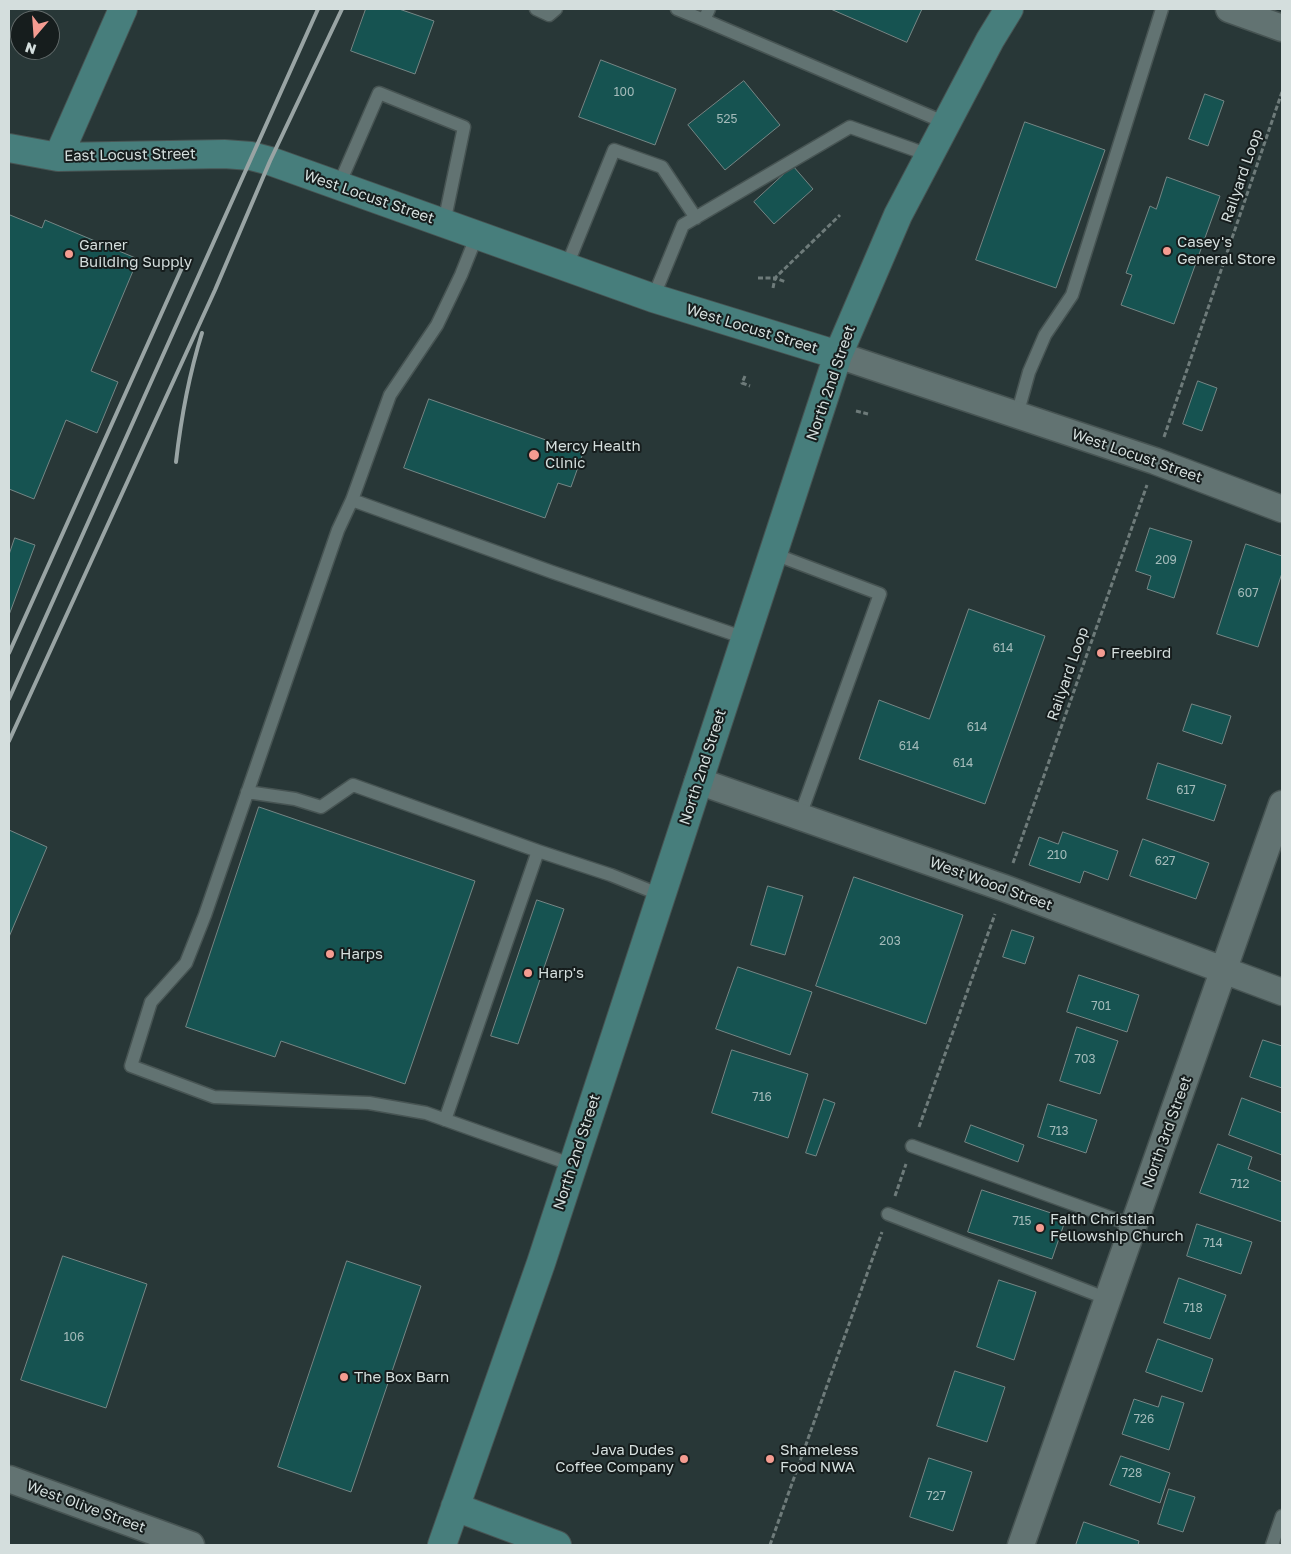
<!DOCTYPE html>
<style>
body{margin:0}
#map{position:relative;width:1291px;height:1554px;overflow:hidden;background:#283737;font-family:"Golos Text",sans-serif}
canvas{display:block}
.frame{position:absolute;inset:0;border:10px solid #d4dedd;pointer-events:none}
.north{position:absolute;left:10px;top:10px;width:50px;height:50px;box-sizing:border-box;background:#161d1d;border:1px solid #626a6a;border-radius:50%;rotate:198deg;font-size:14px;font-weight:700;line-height:20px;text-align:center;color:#d4dedd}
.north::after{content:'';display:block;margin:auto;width:18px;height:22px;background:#f59c91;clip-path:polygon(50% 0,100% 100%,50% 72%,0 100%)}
</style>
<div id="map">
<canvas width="1291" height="1554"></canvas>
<div class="frame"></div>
<div class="north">N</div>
</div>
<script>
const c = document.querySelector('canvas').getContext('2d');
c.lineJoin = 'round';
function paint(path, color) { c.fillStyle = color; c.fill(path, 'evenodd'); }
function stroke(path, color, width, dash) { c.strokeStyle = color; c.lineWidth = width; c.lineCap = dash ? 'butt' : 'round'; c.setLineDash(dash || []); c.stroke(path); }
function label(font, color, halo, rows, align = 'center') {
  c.font = font + ' "Golos Text",sans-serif'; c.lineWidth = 4; c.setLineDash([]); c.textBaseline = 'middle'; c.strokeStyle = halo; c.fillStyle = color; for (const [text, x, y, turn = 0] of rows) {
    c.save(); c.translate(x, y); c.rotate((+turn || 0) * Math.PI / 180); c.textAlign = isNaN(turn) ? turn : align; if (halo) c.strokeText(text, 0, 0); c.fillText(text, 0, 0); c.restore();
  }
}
const building = new Path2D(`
 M366,9H399L434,21L415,74L351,51Z
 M831,9H922L907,42Z
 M601,60L676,89L655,145L579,117Z
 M744,81L780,125L725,170L688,125Z
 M1205,94L1224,101L1208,146L1189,139Z
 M1025,122L1105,150L1056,288L976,260Z
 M793,166L813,189L774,224L754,202Z
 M1167,177L1220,196L1174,324L1121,305L1132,275L1126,273L1150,206L1156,209Z
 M10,215L42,228L45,220L138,259L91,371L118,382L97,433L66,420L34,499L9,489V219Z
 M1198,381L1217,388L1202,431L1183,424Z
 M429,399L583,453L571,487L558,483L545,518L404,468Z
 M1150,528L1192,541L1174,598L1147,589L1151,576L1136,571Z
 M15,538L35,545L9,615V555Z
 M1246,544L1282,556V573L1258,647L1217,634Z
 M969,609L1045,636L985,804L859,759L879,700L929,719Z
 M1192,704L1231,716L1222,744L1183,731Z
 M1158,763L1226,785L1214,821L1147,799Z
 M259,807L475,881L405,1084L281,1041L275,1057L186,1027Z
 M9,830L47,847L9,937Z
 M1063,832L1118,851L1108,880L1084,871L1080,883L1029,865L1039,837L1058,844Z
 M1143,839L1209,863L1196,899L1130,876Z
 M854,877L963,915L926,1024L816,986Z
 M768,886L803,896L785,955L751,945Z
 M537,900L564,909L518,1044L491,1036Z
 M1012,930L1034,937L1025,964L1003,957Z
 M738,967L812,992L790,1055L716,1029Z
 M1079,975L1139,995L1127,1032L1067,1012Z
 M1077,1027L1118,1041L1100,1094L1060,1081Z
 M1263,1040L1282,1046V1088L1250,1077Z
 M732,1050L808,1074L788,1138L712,1113Z
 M1242,1098L1282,1113V1155L1229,1135Z
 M824,1099L835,1103L816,1156L806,1153Z
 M1048,1104L1097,1120L1086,1153L1038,1137Z
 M971,1125L1024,1145L1018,1162L965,1142Z
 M1218,1144L1252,1157L1248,1169L1282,1182V1222L1200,1193Z
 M982,1190L1066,1218L1052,1259L968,1232Z
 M1197,1224L1252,1242L1241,1274L1187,1256Z
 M63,1256L147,1284L106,1408L21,1380Z
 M347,1261L421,1286L351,1492L278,1467Z
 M1179,1278L1226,1295L1210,1339L1164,1323Z
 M999,1280L1036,1292L1014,1360L977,1347Z
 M1158,1339L1213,1359L1202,1392L1146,1372Z
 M955,1371L1005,1387L987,1442L937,1426Z
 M1162,1396L1184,1403L1169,1450L1122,1434L1134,1399L1158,1407Z
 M1121,1456L1170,1473L1160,1503L1110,1485Z
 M929,1458L972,1472L953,1531L910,1517Z
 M1169,1489L1195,1497L1183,1532L1158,1524Z
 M1084,1522L1139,1541L1138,1545H1076Z`);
paint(building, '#165351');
stroke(building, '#758685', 1);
const lane = new Path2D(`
 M536,9L549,15L556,9
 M677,9L704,20
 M709,9L704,20L946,123
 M338,187L379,93L464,127L444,223
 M477,235L461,275L437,325L390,395L352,500L338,530L205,915L186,963L151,1002L131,1066L214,1097L369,1103L426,1113L573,1165
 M566,268L614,150L662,167L696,218
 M653,298L683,225L850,127L929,155
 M1017,415L1029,372L1045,335L1072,295L1162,9
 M352,500L552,572L745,638
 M774,554L880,594L800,816
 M247,792L295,799L321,807L353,785L538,851
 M445,1120L538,851L611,875L661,895
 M912,1146L1134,1226
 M888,1214L1108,1299
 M1272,1545L1282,1516`);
const street = new Path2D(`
 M1229,9L1282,28
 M838,355L1155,461L1282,509
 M698,781L1004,888L1282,992
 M9,1479L191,1545
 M1021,1545L1282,804`);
const secondary = new Path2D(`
 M9,148L58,157L224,154L251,156L270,161L653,298L838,355
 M58,157L123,9
 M455,1507L557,1545
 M442,1545L541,1263L838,355L898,215L990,40L1009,9`);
stroke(lane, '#475453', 15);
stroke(street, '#475453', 29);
stroke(secondary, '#475453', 30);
stroke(new Path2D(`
 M758,278H775L840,215
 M773,288L775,278L786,282
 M745,376L742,383L750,386
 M856,411L868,414
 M1164,437L1282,92
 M1013,863L1147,485
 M919,1127L995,914
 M895,1196L906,1164
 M770,1545L882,1232`), '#6e7b7a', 3, [5, 2.5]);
stroke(lane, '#627372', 12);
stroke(street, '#627372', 26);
stroke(secondary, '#477e7c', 28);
stroke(new Path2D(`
 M176,462C181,418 189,375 202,333
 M9,653L185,261
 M9,699L318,9
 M9,741L215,290L270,161L342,9`), '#99a4a4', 4);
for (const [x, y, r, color] of [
 [1167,251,5,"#f59c91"],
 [69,254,5,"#f59c91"],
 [534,455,6,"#f59c91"],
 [1101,653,5,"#f59c91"],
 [330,954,5,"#f59c91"],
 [528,973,5,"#f59c91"],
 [1040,1228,5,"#f59c91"],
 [344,1377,5,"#f59c91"],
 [684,1459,5,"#f59c91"],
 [770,1459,5,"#f59c91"]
]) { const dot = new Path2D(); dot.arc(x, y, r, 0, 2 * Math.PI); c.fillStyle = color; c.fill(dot); stroke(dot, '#161d1d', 2); }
label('12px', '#a4bbba', null, [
 ["100",624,92],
 ["525",727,119],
 ["209",1166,560],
 ["607",1248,593],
 ["614",1003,648],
 ["614",977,727],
 ["614",909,746],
 ["614",963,763],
 ["617",1186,790],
 ["210",1057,855],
 ["627",1165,861],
 ["203",890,941],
 ["701",1101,1006],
 ["703",1085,1059],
 ["716",762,1097],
 ["713",1059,1131],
 ["712",1240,1184],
 ["715",1022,1221],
 ["714",1213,1243],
 ["718",1193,1308],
 ["106",74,1337],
 ["726",1144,1419],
 ["728",1132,1473],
 ["727",936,1496]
]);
label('15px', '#d4dedd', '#161d1d', [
 ["East Locust Street",130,155,-1],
 ["Railyard Loop",1242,176,-71],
 ["West Locust Street",369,197,19],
 ["West Locust Street",752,329,17],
 ["North 2nd Street",831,383,-71],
 ["West Locust Street",1137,456,19],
 ["Railyard Loop",1068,674,-71],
 ["North 2nd Street",703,767,-72],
 ["West Wood Street",991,884,20],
 ["North 3rd Street",1167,1132,-70],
 ["North 2nd Street",577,1152,-72],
 ["West Olive Street",86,1507,20]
]);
label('15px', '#d4dedd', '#161d1d', [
 ["Casey's",1177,242],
 ["General Store",1177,259],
 ["Garner",79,245],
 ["Building Supply",79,262],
 ["Mercy Health",545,446],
 ["Clinic",545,463],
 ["Freebird",1111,653],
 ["Harps",340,954],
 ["Harp's",538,973],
 ["Faith Christian",1050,1219],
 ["Fellowship Church",1050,1236],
 ["The Box Barn",354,1377],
 ["Java Dudes",674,1450,"right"],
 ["Coffee Company",674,1467,"right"],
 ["Shameless",780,1450],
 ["Food NWA",780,1467]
], 'left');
</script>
